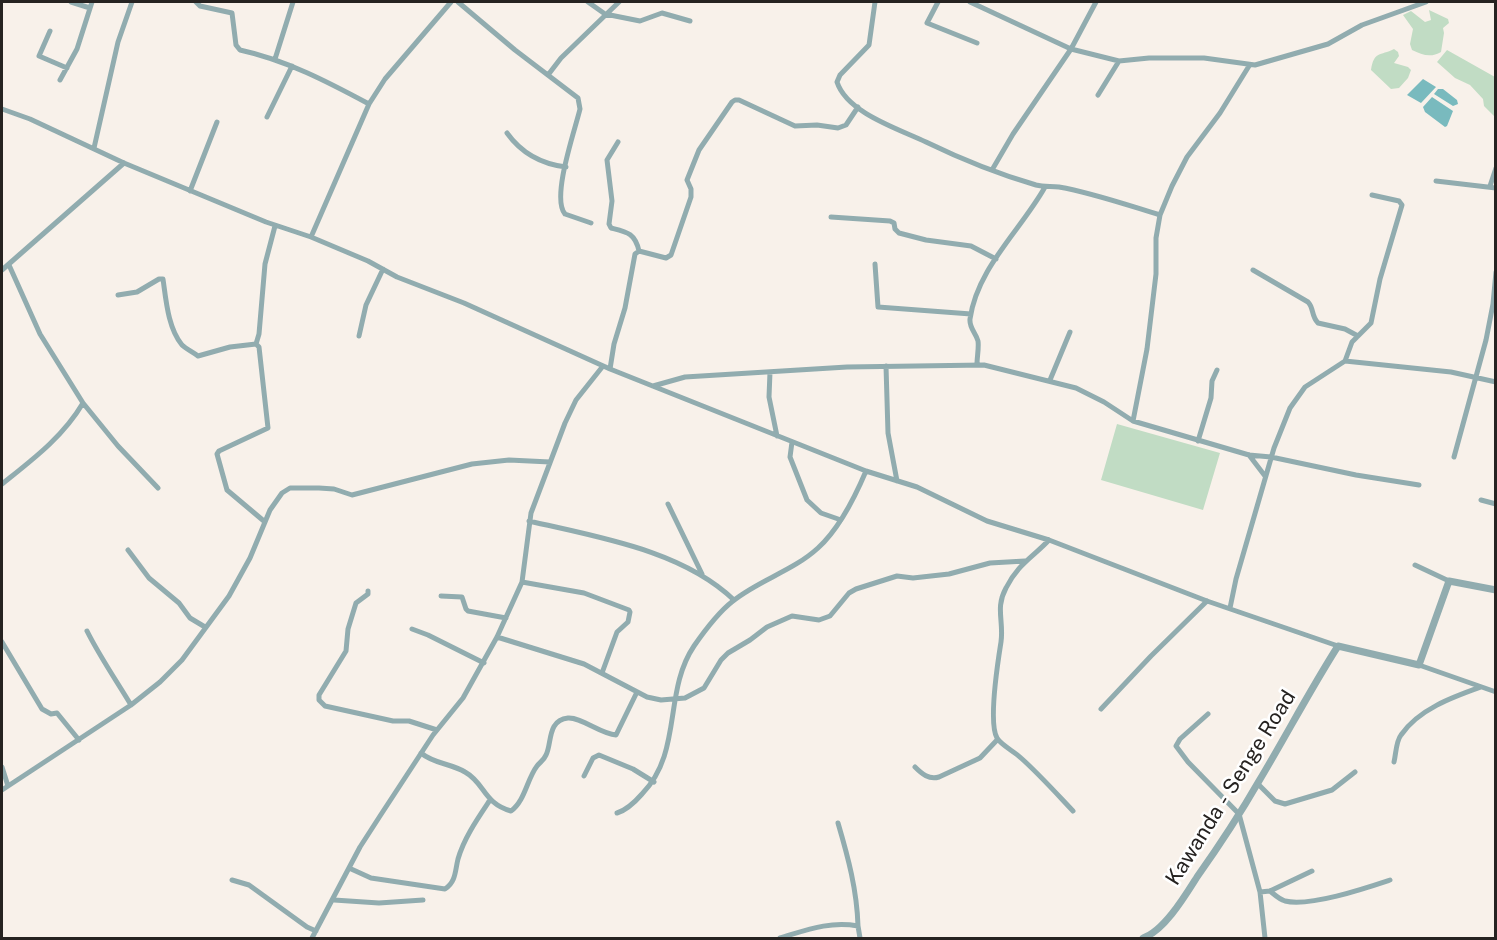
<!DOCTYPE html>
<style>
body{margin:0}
#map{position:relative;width:1497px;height:940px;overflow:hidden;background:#f8f1ea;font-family:"Public Sans",sans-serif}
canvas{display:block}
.frame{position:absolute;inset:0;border:3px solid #262321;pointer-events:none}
</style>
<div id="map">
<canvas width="1497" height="940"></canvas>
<div class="frame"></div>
</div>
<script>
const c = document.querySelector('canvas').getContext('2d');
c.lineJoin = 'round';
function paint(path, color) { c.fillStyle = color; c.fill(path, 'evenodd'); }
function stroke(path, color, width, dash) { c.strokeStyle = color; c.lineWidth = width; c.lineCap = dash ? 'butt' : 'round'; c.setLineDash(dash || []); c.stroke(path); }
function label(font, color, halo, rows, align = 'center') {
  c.font = font + ' "Public Sans",sans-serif'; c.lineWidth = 5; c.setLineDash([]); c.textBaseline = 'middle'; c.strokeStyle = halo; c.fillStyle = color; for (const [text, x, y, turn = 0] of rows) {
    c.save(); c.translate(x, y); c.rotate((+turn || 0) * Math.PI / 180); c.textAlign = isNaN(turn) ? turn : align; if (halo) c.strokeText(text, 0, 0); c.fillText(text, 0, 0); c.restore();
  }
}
paint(new Path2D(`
 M1429,10L1448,19L1449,23L1443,28L1444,33L1441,52C1431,58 1422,55 1412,50L1410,44L1413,29L1403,15L1411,11L1425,22L1431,20Z
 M1394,49L1398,52L1399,56L1394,63L1408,67L1411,70L1408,78L1399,88L1391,89L1371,70C1374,51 1380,56 1394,49Z
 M1447,50L1495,77V117L1484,106L1483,99L1470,85L1455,78L1437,62Z
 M1117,424L1220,453L1203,510L1101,480Z`), '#c1dcc4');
paint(new Path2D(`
 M1423,79L1436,87L1421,103L1407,95Z
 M1438,89H1443L1457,100L1458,104L1453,106L1434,94Z
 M1432,97L1453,111L1447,126L1445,127L1425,112L1423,107Z`), '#79babe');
stroke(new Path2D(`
 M71,2L90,8
 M196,2L200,6L232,13L236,45L240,50C286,60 328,82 369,104
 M458,2L515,50L578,98L580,109C575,130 551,198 565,214L591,223
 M588,2L605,14L640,21L662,13L690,21
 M875,2L869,45L840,75L837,82C847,113 899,129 926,142C961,159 998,174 1036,185C1044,187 1051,186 1059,187C1093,193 1127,205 1160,215
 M938,2L927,23L977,43
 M970,2L1071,49L1119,61
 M50,31L39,56L67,68
 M275,59L293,2
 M548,75L561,58L619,2
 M60,80L77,49L92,2
 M1098,95L1119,61L1149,58H1204L1255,65L1328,44L1362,25L1426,2
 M2,109L30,119L124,163L266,222L311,237L368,261L397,277L464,303L610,369L866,471L917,487L987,521L1049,540L1207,601L1338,646
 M267,117L292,66
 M507,133C522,154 541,164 566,167
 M618,142L607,160L612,201L609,224L611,228C627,232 635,233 639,251
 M94,148L118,42L132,2
 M992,170L1013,134L1071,49L1096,2
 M1436,181L1496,188
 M1490,186L1496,168
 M190,191L217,122
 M831,217L890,221L894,223L895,229L899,233L926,240L971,246L996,259
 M311,237L369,104L385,79L451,2
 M875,264L878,307L971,314
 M2,270L124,163
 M1253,270L1308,302C1314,308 1311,316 1318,323L1345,329L1358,336
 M118,295L137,292L159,279H163C166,300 168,328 182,345C186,349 193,352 198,356L230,347L256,344
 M359,336L366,305L383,269
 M1345,361L1352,342L1371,323L1380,279L1402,205L1399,201L1372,195
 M977,364C977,357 979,348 978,341C976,333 969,328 970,319C977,268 1021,230 1045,187
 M886,366L888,433L897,481
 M610,369L614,344L625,308L635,254L639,251L666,258L671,255L691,197V189L687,180L699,150L732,102L735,100H739L795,126L817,125L838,128L846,125L858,107
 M770,372L769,397L777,436
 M1050,380L1070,332
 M653,386L685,377L847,367L984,365L1076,388L1104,402L1133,421L1249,455L1271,457L1356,475L1419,485
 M83,403L118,446L158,488
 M1133,421L1147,349L1156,274V238L1160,215L1172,186L1187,157L1220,113L1249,66
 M1198,441L1211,398L1212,381L1217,370
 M792,442L790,457L807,500L821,513L841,520
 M1249,455L1265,476
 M1454,457L1486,340L1493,304L1496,272
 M2,484C32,460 63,437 83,403L40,334L9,265
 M1481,500L1496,504
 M668,504L702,574
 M529,521C597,537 682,550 734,600
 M265,522L227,490L217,454L219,451L268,428L259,347L256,344L259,334L265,264L275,226
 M1049,540C1032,558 1018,564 1006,588C995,608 1004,621 1001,642C998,661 988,722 997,738C1001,745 1015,752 1021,758C1039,774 1056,793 1073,811
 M128,550L149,578L179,603L190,618L205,627
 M1415,565L1449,581
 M522,582L584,593L629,610L630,612L628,622L617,632L602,673
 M368,591V594L356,603L348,629L346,651L319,695V700L325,706L393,721H409L437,730
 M441,596L462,597L466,609L468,611L506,618
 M1230,608L1236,579L1274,448L1290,408L1305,387L1345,361L1451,372L1496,382
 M412,629L428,635L484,663
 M87,631C100,657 116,680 131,705
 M497,637L584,664L647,697L661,700L685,698L704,688L721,660L728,653L750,640L767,627L792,616L819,620L830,616L849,593L856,589L897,576L913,578L949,574L990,563L1025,561
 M2,642L42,709L51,714L57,713L79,740
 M1419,665L1496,692
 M1101,709L1151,656L1207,601
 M1208,714L1180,739L1176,746L1188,762L1239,814L1260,892L1265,938
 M421,753C434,764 450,763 465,772C485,783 483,803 511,811C525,801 527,779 537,766C540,762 544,760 546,755C552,744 547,720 568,718C581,717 601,734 616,735L637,692
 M1394,762C1396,754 1396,741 1401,735C1419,709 1453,697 1481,687
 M2,767L8,786
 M915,767C922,774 929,780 939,777L980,758L997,740
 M584,776L593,758L599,755L633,769L654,782
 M1258,784L1275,801L1285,804L1332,790L1355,772
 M2,790L131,705L160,682L182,660L229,596L250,558L270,510L282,493L290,488H319L334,489L352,495L472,464L509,460L550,462
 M617,813C627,810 635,802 642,794C683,752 663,692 694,646C703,633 720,611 733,601C759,580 793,571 818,548C839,529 855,497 866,471
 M838,823C848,857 857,890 858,926
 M349,868L371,878L445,889C456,882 455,871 458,859C464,838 478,818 490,800
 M232,880L249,885L307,927L316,931
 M1270,891C1275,895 1279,899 1285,901C1310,907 1366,888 1390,880
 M1260,892L1270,891L1312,871
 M334,900L379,903L423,900
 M312,938L360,847L380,816L433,735L463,698L497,637L522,582L531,513L565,423L576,400L603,366
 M780,938C807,930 829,921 858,926L860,938`), '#91acaf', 5);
stroke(new Path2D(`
 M1143,938C1164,931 1185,896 1197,877C1219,846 1240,814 1259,781C1286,736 1310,690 1338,646L1419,665L1449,581L1496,590`), '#91acaf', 7);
label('21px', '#262321', '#fff', [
 ["Kawanda - Senge Road",1231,788,-58]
]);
</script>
